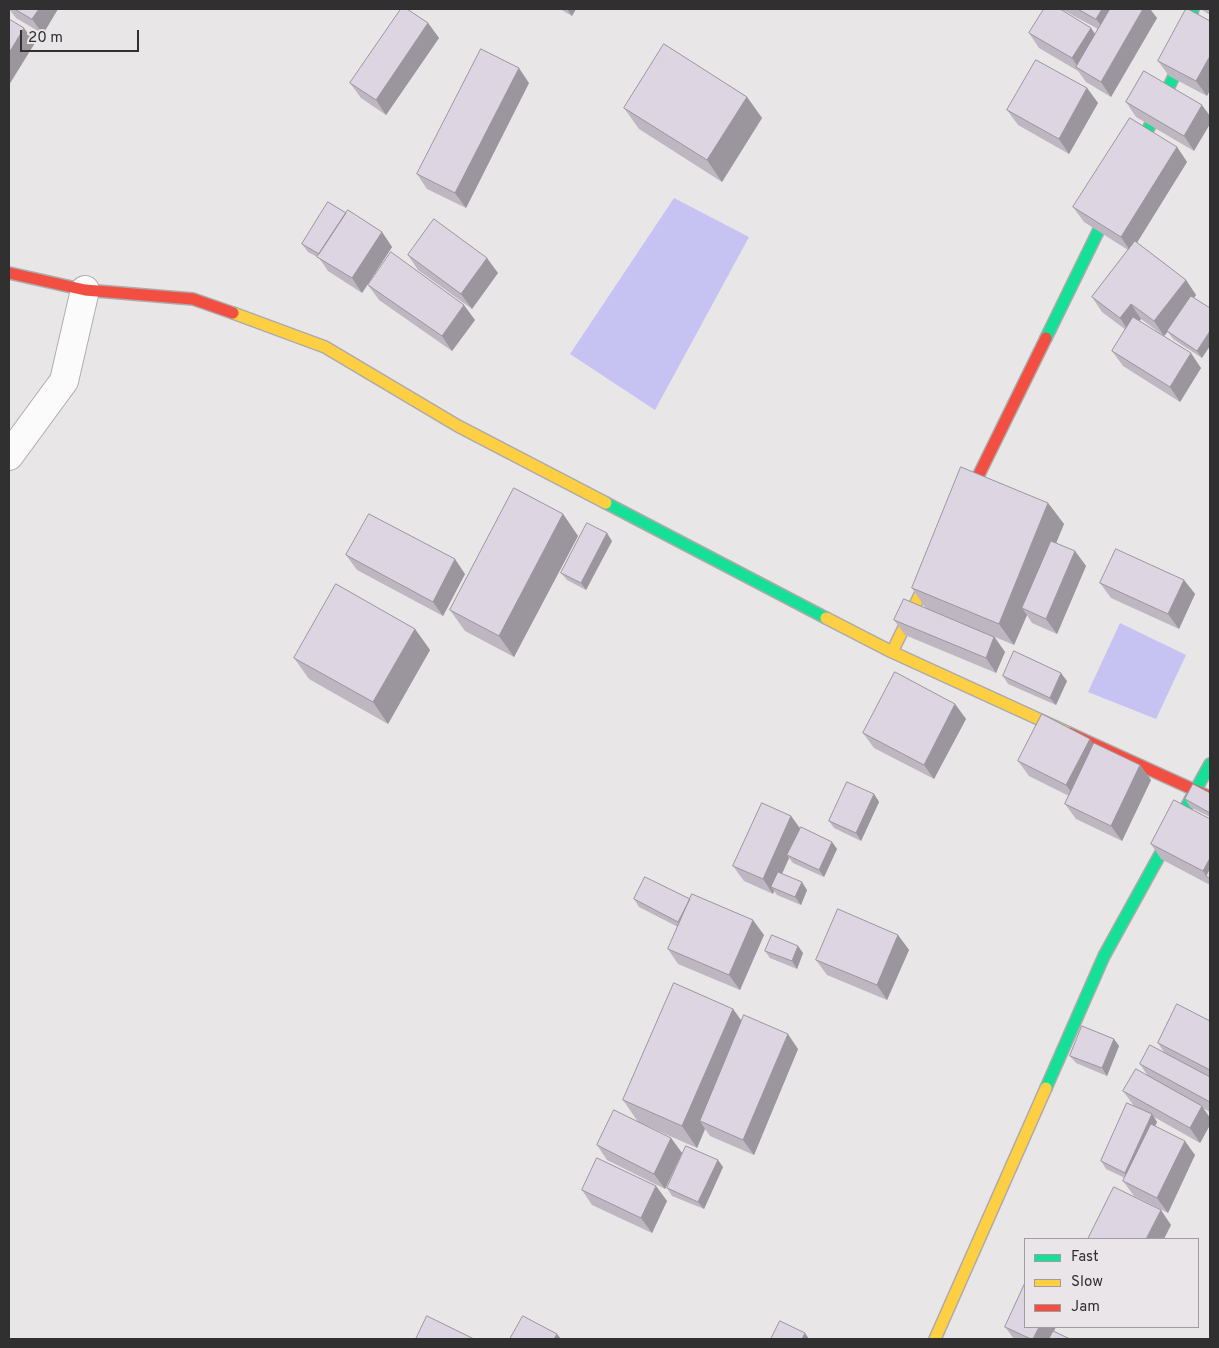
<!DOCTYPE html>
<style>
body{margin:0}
#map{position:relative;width:1219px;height:1348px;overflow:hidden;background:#e8e6e7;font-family:Overpass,sans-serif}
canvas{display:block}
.frame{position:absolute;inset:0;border:10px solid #313031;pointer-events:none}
.legend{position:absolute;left:1024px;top:1238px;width:175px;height:90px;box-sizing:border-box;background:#e9e5e8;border:1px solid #9f9d9f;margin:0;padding:6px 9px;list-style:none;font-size:15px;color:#313031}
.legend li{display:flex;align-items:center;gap:10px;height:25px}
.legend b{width:25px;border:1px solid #9f9d9f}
.scale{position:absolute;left:20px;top:30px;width:119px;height:22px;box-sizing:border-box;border:2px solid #313031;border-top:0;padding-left:6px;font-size:15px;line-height:18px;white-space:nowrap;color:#313031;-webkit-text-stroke:4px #e9e5e8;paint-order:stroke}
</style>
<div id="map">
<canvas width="1219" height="1348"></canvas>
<div class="frame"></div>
<ul class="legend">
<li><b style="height:6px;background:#16e098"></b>Fast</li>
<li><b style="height:6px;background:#ffcf43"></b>Slow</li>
<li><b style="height:6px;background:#f24e42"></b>Jam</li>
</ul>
<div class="scale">20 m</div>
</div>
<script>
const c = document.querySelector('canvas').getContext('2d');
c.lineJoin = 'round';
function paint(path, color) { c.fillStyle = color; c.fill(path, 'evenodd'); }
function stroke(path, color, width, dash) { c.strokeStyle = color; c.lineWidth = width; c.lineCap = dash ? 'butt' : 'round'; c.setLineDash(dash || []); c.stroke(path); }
paint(new Path2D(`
 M674,198L749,237L655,410L570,354Z
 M1120,623L1186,655L1156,719L1088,692Z`), '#c6c3f2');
const street = new Path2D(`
 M9,456L64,381L85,290`);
const fast = new Path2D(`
 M1046,338L1178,68L1193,9
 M606,503L826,618
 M1046,1088L1104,956L1210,764`);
const slow = new Path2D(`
 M233,313L325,347L458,426L606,503
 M826,618L892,652L1069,733
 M892,652L935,564
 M935,1339L1046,1088`);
const jam = new Path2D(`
 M9,273L85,290L193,299L233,313
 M963,507L1046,338
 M1069,733L1210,797`);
stroke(street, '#acaaab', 30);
stroke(fast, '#acaaab', 14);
stroke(slow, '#acaaab', 14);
stroke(jam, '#acaaab', 14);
stroke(street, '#fcfbfb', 28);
stroke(fast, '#16e098', 11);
stroke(slow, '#ffcf43', 11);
stroke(jam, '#f24e42', 11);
paint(new Path2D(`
 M9,9H58L43,34L16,18Z
 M560,9H576L572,16Z
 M1061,9H1150L1157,18L1111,97L1086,82L1078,71L1039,48L1029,33L1091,28L1095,34L1098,29Z
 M1201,9H1210V15L1202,10Z
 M1210,21L1207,96L1169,76L1158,61Z
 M428,23L439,38L386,115L361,98L350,83Z
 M1144,71L1194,151L1136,117L1126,102Z
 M529,83L466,208L427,189L417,174Z
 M1087,88L1098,103L1069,154L1018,125L1007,110Z
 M747,97L762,118L722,182L639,129L624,108Z
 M1177,147L1187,162L1137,243L1186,280L1196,295L1194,298L1202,358L1173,339L1168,332L1164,336L1141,319L1139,321L1201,368L1180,402L1123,366L1112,351L1126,330L1102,312L1092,297L1128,250L1084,222L1073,207Z
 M382,232L392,247L362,293L328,271L319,258L308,252L302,244Z
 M408,255L498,273L472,309L418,270Z
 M368,285L475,320L452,351L379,300Z
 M1048,503L1064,524L1056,543L1075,551L1086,566L1057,634L1032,623L1027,615L1014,645L995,637L1005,652L996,673L905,635L894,620L926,609L912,588Z
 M563,514L578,536L514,657L465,631L450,610Z
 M612,541L586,590L567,580L561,573Z
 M346,555L465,574L443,616L357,570Z
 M1184,580L1195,594L1179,629L1111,598L1100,583Z
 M415,629L430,650L388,724L309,679L294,658Z
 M1003,676L1067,681L1056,705L1008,684Z
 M955,704L966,719L934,779L874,748L863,733Z
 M1093,744L1140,765L1151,780L1122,841L1076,819L1065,804L1069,796L1029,776L1018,761Z
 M1210,793V817L1190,807L1185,799Z
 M874,794L879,802L861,841L834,828L829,821Z
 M791,816L800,829L832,842L837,849L824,877L793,863L789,858L782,874L807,890L801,905L777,895L774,891L773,894L744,881L733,866Z
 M1210,819V885L1161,859L1151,844Z
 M634,899H690L764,935L740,990L678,964L668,949L678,927L639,907Z
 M898,935L909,950L887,1000L827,975L816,960Z
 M798,946L803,953L797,969L770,958L765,951Z
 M733,1009L741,1020L798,1049L754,1155L710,1136L705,1129L697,1148L638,1122L623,1100Z
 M1210,1021V1112L1203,1108L1210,1118V1125L1200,1143L1154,1117L1157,1122L1155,1126L1195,1155L1168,1213L1134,1196L1123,1181L1125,1178L1106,1169L1101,1161L1134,1106L1123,1091L1148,1076L1140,1064L1164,1052L1158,1043Z
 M1114,1039L1119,1046L1107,1076L1076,1063L1070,1056Z
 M671,1138L682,1153L665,1189L607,1160L597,1145Z
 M723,1167L704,1209L672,1196L667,1188Z
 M656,1186L667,1201L652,1233L592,1205L582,1190Z
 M1005,1327L1054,1331L1070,1339H1014Z`), '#beb7c2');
paint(new Path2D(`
 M39,9H58L43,34L32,19Z
 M567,9H576L572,16Z
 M1102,9H1120L1107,33L1096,19Z
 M1143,9H1150L1157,18L1111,97L1101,82Z
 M428,23L439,38L386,115L376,100Z
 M24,28L35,43L9,85V53Z
 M1091,28L1101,43L1080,70L1072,58Z
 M1210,56V90L1207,96L1196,81Z
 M519,68L529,83L466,208L455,193Z
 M1087,88L1098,103L1069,154L1059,139Z
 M747,97L762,118L722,182L707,160Z
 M1202,105L1210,116V124L1194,151L1184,136Z
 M1177,147L1187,162L1131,252L1121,237Z
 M382,232L392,247L362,293L352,278Z
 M487,258L498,273L472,309L461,294Z
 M1186,280L1196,295L1164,336L1154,321Z
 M1131,304L1141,319L1130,333L1120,318Z
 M464,305L475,320L452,351L442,336Z
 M1210,331V346L1202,358L1197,351Z
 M1191,353L1201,368L1180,402L1170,387Z
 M1048,503L1064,524L1028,611L1022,608L1027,615L1014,645L999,624Z
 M563,514L578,536L514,657L499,636Z
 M607,533L612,541L586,590L581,583Z
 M1075,551L1086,566L1057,634L1046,619Z
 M455,559L465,574L443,616L433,602Z
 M1184,580L1195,594L1179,629L1168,614Z
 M415,629L430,650L388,724L373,702Z
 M994,637L1005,652L996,673L986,658Z
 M1061,673L1067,681L1056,705L1050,698Z
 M955,704L966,719L934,779L924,765Z
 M1090,739L1100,754L1077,800L1066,785Z
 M1140,765L1151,780L1122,841L1111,826Z
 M874,794L879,802L861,841L856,833Z
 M791,816L802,831L787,855L789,858L775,889L771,887L774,891L773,894L763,879Z
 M832,842L837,849L824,877L819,870Z
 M1210,858V879L1207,877L1203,871Z
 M802,882L807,890L801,905L795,897Z
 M753,920L764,935L740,990L729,975Z
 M898,935L909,950L887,1000L877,985Z
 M798,946L803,953L797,969L792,961Z
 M733,1009L748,1030L700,1121L705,1129L697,1148L682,1126Z
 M788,1034L798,1049L754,1155L743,1140Z
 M1114,1039L1119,1046L1107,1076L1102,1068Z
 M1202,1106L1210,1118V1125L1200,1143L1190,1128Z
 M1152,1114L1157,1122L1131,1180L1125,1173Z
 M671,1138L682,1153L665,1189L654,1174Z
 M1185,1141L1195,1155L1168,1213L1157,1198Z
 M718,1160L723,1167L704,1209L698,1202Z
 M656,1186L667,1201L652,1233L641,1218Z
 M1161,1210L1171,1225L1164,1239H1146Z
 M1039,1327H1056L1050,1339H1033Z
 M805,1333L809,1339H802Z
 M557,1334L561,1339H554Z`), '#9b959e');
const building = new Path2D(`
 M15,9H39L32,19Z
 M401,9H407L428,23L376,100L350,83Z
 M1044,9H1060L1091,28L1072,58L1029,33Z
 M1078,9H1102L1096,19Z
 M1110,9H1143L1101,82L1076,67Z
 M1186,9H1188L1210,21V56L1196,81L1158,61Z
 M9,19L24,28L9,53Z
 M664,44L747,97L707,160L624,108Z
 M481,49L519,68L455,193L417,174Z
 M1036,60L1087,88L1059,139L1007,110Z
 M1144,71L1202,105L1184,136L1126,102Z
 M1130,118L1177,147L1121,237L1073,207Z
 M328,202L346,213L319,254L302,244Z
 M348,210L382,232L352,278L317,257Z
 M434,219L487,258L461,294L408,255Z
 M1135,241L1186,280L1154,321L1131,304L1120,318L1092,297Z
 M391,252L464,305L442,336L368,285Z
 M1191,296L1210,308V331L1197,351L1167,331Z
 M1133,317L1191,353L1170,387L1112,351Z
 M961,467L1048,503L999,624L912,588Z
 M514,488L563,514L499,636L450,610Z
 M369,514L455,559L433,602L346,555Z
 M587,523L607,533L581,583L561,573Z
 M1051,541L1075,551L1046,619L1022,608Z
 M1116,549L1184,580L1168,614L1100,583Z
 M336,584L415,629L373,702L294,658Z
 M904,599L994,637L986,658L894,620Z
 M1014,651L1061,673L1050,698L1003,676Z
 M895,672L955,704L924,765L863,733Z
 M1042,714L1090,739L1066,785L1018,761Z
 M1094,743L1140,765L1111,826L1065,804Z
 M847,782L874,794L856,833L829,821Z
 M1193,784L1210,793V813L1185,799Z
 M1174,800L1210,819V858L1203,871L1151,844Z
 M762,803L791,816L763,879L733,866Z
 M801,827L832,842L819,870L787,855Z
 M1210,868V879L1206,876Z
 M778,872L802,882L795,897L771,887Z
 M645,877L690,899L678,922L634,899Z
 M692,894L753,920L729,975L668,949Z
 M838,909L898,935L877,985L816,960Z
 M772,935L798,946L792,961L765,951Z
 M674,983L733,1009L682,1126L623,1100Z
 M1177,1004L1210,1021V1070L1158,1043Z
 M744,1015L788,1034L743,1140L700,1121Z
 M1082,1026L1114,1039L1102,1068L1070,1056Z
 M1150,1045L1210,1077V1102L1140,1064Z
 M1136,1069L1202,1106L1190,1128L1123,1091Z
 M1127,1103L1152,1114L1125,1173L1101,1161Z
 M614,1110L671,1138L654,1174L597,1145Z
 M1151,1124L1185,1141L1157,1198L1123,1181Z
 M686,1146L718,1160L698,1202L667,1188Z
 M597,1158L656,1186L641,1218L582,1190Z
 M1114,1187L1161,1210L1146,1239H1088Z
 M1025,1283V1327H1039L1033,1339H1031L1005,1327Z
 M427,1316L474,1339H416Z
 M523,1316L557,1334L554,1339H510Z
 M780,1321L805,1333L802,1339H771Z
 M1053,1331L1070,1339H1049Z`);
paint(building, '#ddd5e2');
stroke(building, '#9b959e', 1);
</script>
